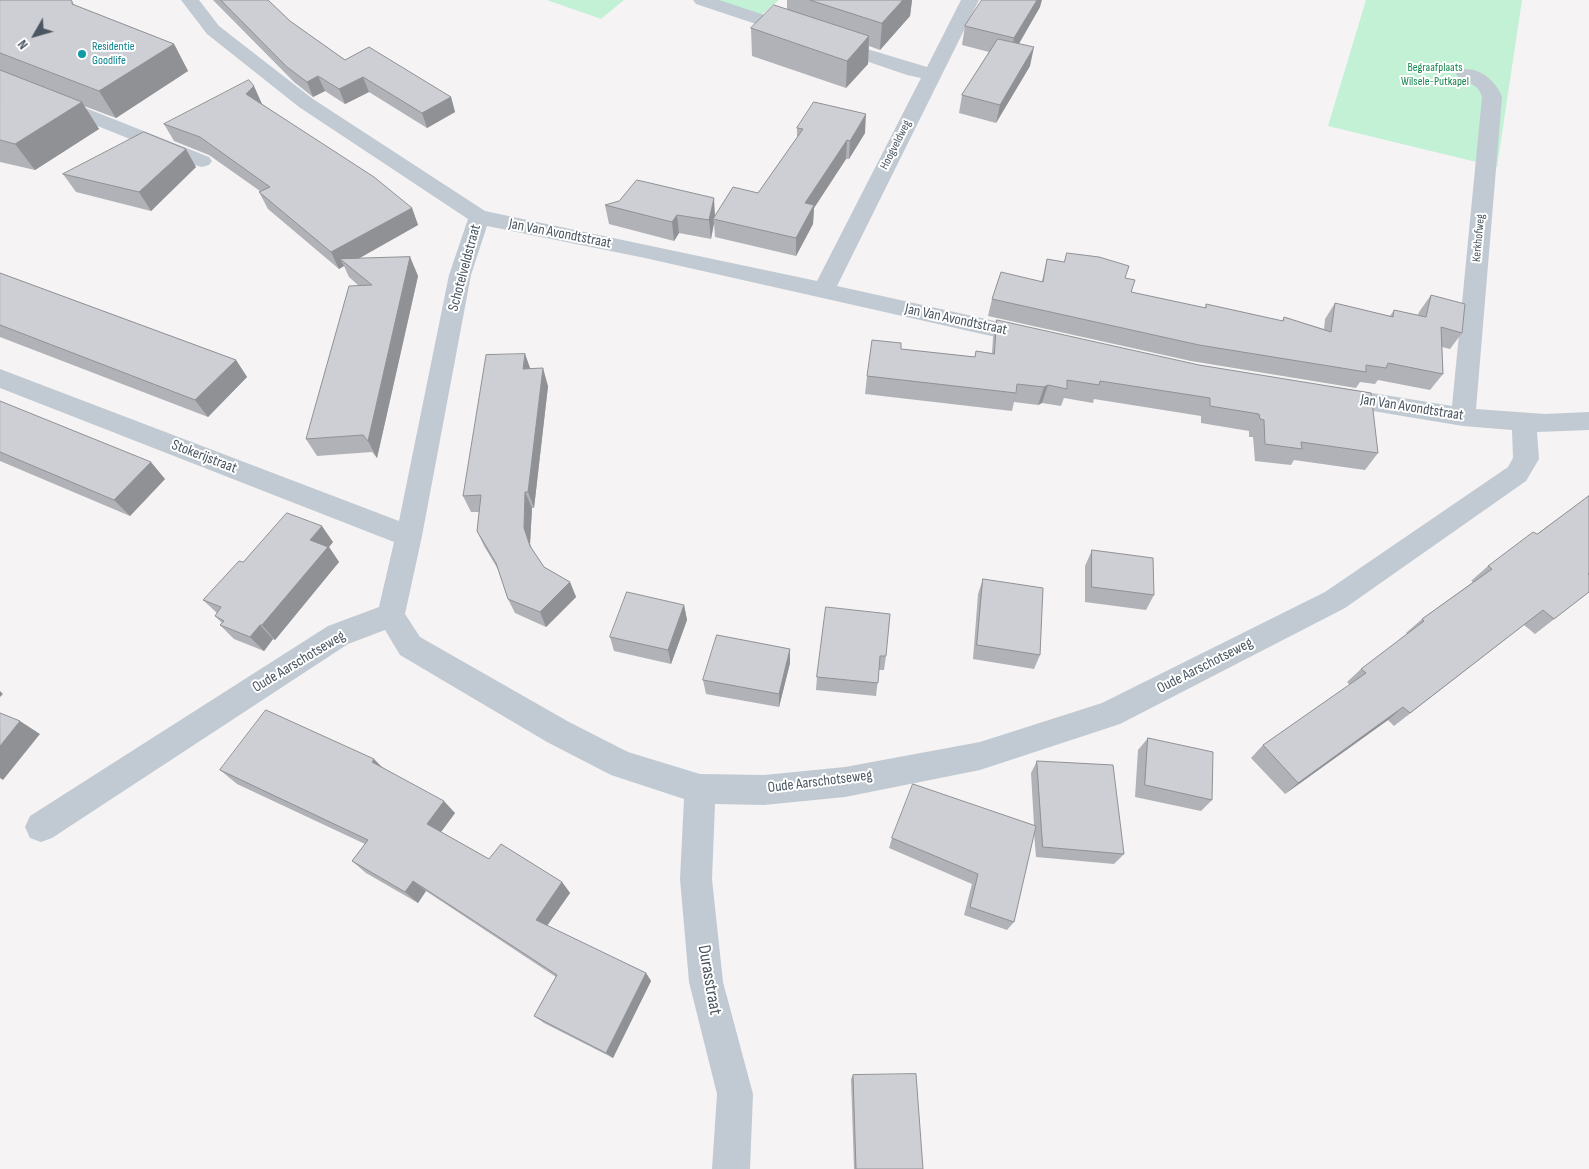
<!DOCTYPE html>
<style>
body{margin:0}
#map{position:relative;width:1589px;height:1169px;overflow:hidden;background:#f5f3f3;font-family:"Sofia Sans Condensed",sans-serif}
canvas{display:block}
.north{position:absolute;left:10px;top:10px;width:50px;height:50px;-webkit-text-stroke:4px #fff;paint-order:stroke;rotate:232deg;font-size:14px;font-weight:700;line-height:20px;text-align:center;color:#4a5661}
.north::after{content:'';display:block;margin:auto;width:18px;height:22px;background:#4a5661;clip-path:polygon(50% 0,100% 100%,50% 72%,0 100%)}
</style>
<div id="map">
<canvas width="1589" height="1169"></canvas>
<div class="north">N</div>
</div>
<script>
const c = document.querySelector('canvas').getContext('2d');
c.lineJoin = 'round';
function paint(path, color) { c.fillStyle = color; c.fill(path, 'evenodd'); }
function stroke(path, color, width, dash) { c.strokeStyle = color; c.lineWidth = width; c.lineCap = dash ? 'butt' : 'round'; c.setLineDash(dash || []); c.stroke(path); }
function label(font, color, halo, rows, align = 'center') {
  c.font = font + ' "Sofia Sans Condensed",sans-serif'; c.lineWidth = 4; c.setLineDash([]); c.textBaseline = 'middle'; c.strokeStyle = halo; c.fillStyle = color; for (const [text, x, y, turn = 0] of rows) {
    c.save(); c.translate(x, y); c.rotate((+turn || 0) * Math.PI / 180); c.textAlign = isNaN(turn) ? turn : align; if (halo) c.strokeText(text, 0, 0); c.fillText(text, 0, 0); c.restore();
  }
}
paint(new Path2D(`
 M547,0H624L601,19Z
 M715,0H779L761,15Z
 M1366,0H1522L1497,167L1328,126Z`), '#c3f1d5');
paint(new Path2D(`
 M181,0H199L219,26L313,99L485,211L817,281L921,78L907,75L828,48L825,44L828,40L834,39L927,67L961,0H979L837,286L1031,329L1039,331L1043,337L1039,343L1031,345L645,258L487,226L471,275L422,536L405,614L420,637L569,722L628,752L700,774L764,775L845,767L980,742L1102,703L1325,592L1508,467L1513,458L1512,430L1463,426L1336,405L1327,402L1324,396L1327,390L1336,387L1452,406L1482,97C1477,80 1463,85 1456,74L1458,70C1477,65 1496,80 1502,97L1476,409L1545,414L1589,412V430L1537,432L1539,459L1526,481L1345,608L1120,724L980,770L845,797L764,805L715,804L712,879L723,982L753,1094L750,1169H712L717,1094L689,982L680,879L684,799L611,775L547,742L400,655L385,630L348,644L52,838L41,842L30,838L25,827L30,816L328,626L379,607L394,542L0,388V369L399,521L449,275L468,219L299,107L207,34Z
 M693,0H719L801,27L804,31L801,35L795,36L789,35L696,4Z
 M0,74L209,157L212,161L209,165L202,167L195,165L0,87Z`), '#c1cad2');
paint(new Path2D(`
 M0,0L72,1L74,5L174,44L188,71L116,118L84,106L99,129L35,170L0,162Z
 M213,0H268L290,21L345,60L451,97L455,112L427,128L369,92L345,104L325,91L313,97L294,82Z
 M787,0H912L910,16L880,50L869,46L868,64L846,88L752,56L751,28L787,9Z
 M1040,7L1019,44L1030,66L996,123L959,113L962,95L989,52L962,45L965,26Z
 M262,104L412,208L418,225L358,259L410,257L418,276L377,458L372,452L317,456L306,439L359,286L349,277L344,266L339,269L268,209L259,192L260,191L209,155L174,141L164,124Z
 M797,128L865,133L849,159H846L814,208L813,224L796,256L715,237L714,223L711,239L679,233L674,241L609,224L605,205L715,216L758,193L797,138Z
 M196,167L151,211L76,192L63,174Z
 M1047,259L1125,278L1131,292L1205,308L1206,304L1282,321L1284,317L1324,329L1325,319L1335,303L1390,316L1394,310L1418,315L1419,312L1431,295L1462,333L1450,349L1442,347L1443,374L1430,390L1378,380L1375,384L1360,382L1356,388L1191,361L988,316L992,299L1042,281Z
 M0,273L236,360L247,377L208,417L0,337Z
 M997,320L1378,453L1365,470L1294,460L1291,465L1255,461L1253,437H1249V431L1201,423V416L1094,399L1093,403L1064,398L1061,406L1042,403L1038,405L1014,402L1012,411L865,394L867,376L901,349L975,357L976,351L992,353L993,338Z
 M525,354L530,368L548,386L534,508H532L530,544L532,549L544,567L570,582L576,597L546,627L515,613L508,599L499,571L484,546L477,531L479,512H471L463,496Z
 M0,401L165,479L130,516L0,461Z
 M1589,496V592L1535,634L1524,625L1394,726L1388,720L1285,794L1251,758L1263,745L1350,685L1347,682L1361,669L1407,634L1406,633L1422,619L1473,582L1471,581L1488,566L1537,534Z
 M333,542L329,547L339,562L275,640L273,639L264,651L234,639L220,625L222,623L215,616L217,613L203,600L243,562Z
 M1092,550L1154,595L1146,610L1085,602V566Z
 M983,579L1040,655L1034,669L973,659L978,594Z
 M684,605L687,620L671,664L614,651L610,637Z
 M826,607L886,656L884,670H879L876,696L816,690L817,677Z
 M790,649V663L779,707L706,694L703,680Z
 M1148,738L1212,800L1201,811L1135,797L1138,750Z
 M1037,761L1124,854L1114,864L1036,857L1034,832L1014,922L1007,930L964,915L972,884L889,848L892,838L1034,825L1031,773Z
 M382,767L455,813L441,832L489,859L562,882L570,893L547,926L646,973L651,981L613,1058L544,1023L534,1016L556,977L426,891L418,903L366,873L352,861L365,844L237,784L220,770Z
 M853,1075L923,1169H854L851,1079Z`), '#b0b2b7');
paint(new Path2D(`
 M903,0H912L910,16L880,50L882,23Z
 M1037,0H1042L1040,7L1011,57L1014,38Z
 M869,36L868,64L846,88L847,61Z
 M174,44L188,71L116,118L99,91Z
 M1034,47L1030,66L996,123L1000,105Z
 M318,76L325,91L313,97L307,82Z
 M363,77L369,92L345,104L339,89Z
 M254,86L262,104L254,111L246,94Z
 M451,97L455,112L427,128L422,113Z
 M82,102L99,129L35,170L15,144Z
 M866,114L865,133L849,159L850,141Z
 M847,140L846,159L814,208L813,224L796,256V238L805,203Z
 M186,149L196,167L151,211L139,192Z
 M714,198L715,216L713,219L714,223L711,239L709,220Z
 M412,208L418,225L347,265L340,259L344,266L339,269L331,252Z
 M677,215L679,233L674,241L672,222Z
 M410,257L418,276L377,458L368,441Z
 M525,354L531,371L523,369Z
 M236,360L247,377L208,417L195,400Z
 M543,368L548,386L534,508L528,492Z
 M1048,385L1042,403L1038,405L1044,387Z
 M151,462L165,479L130,516L114,500Z
 M525,492L532,508L530,544L536,562L524,528Z
 M322,526L333,542L329,547L339,562L275,640L262,625L310,540Z
 M570,582L576,597L546,627L540,612Z
 M684,605L687,620L671,664L668,650Z
 M260,625L273,639L264,651L250,637Z
 M790,649V663L779,707V694Z
 M0,691L3,694L0,697Z
 M1403,707L1388,720L1285,794L1298,783Z
 M20,721L40,734L3,780L0,778V746Z
 M374,759L387,772L372,762Z
 M444,801L455,813L438,836L427,824Z
 M413,881L426,891L418,903L405,892Z
 M562,882L570,893L544,930L536,920Z
 M646,973L651,981L613,1058L606,1053Z`), '#909195');
const building = new Path2D(`
 M0,0H70L72,1V4L174,44L99,91L0,53Z
 M221,0H268L290,21L345,60L369,47L451,97L422,113L363,77L339,89L318,76L307,82L287,67Z
 M810,0H903L882,23Z
 M982,0H1037L1014,38L965,26Z
 M774,5L869,36L847,61L751,28Z
 M998,39L1034,47L1000,105L962,95Z
 M0,70L82,102L15,144L0,140Z
 M249,80L254,86L246,94L374,177L412,208L331,252L259,192L270,187L200,137L164,124Z
 M814,102L866,114L850,141L847,140L805,203L814,205L796,238L713,219L733,187L758,193L803,129L797,128Z
 M144,132L186,149L139,192L63,174Z
 M637,180L714,198L709,220L677,215L672,222L605,205L619,201Z
 M1067,253L1099,257L1129,266L1125,278L1135,280L1131,292L1206,308V304L1283,321L1284,317L1331,332L1335,303L1393,317L1394,310L1426,317L1431,295L1465,304L1462,333L1441,327L1443,374L1388,363L1386,368L1366,365V372L1199,345L992,299L1001,272L1043,282L1047,259L1064,262Z
 M410,257L368,441L363,435L306,439L349,286L372,285L340,259Z
 M0,273L236,360L195,400L0,325Z
 M997,320L1199,365L1371,393L1378,453L1301,442L1302,449L1265,444L1264,420L1260,419L1259,414L1210,406V398L1100,381L1099,385L1067,380V389L1048,385L1044,387L1017,384L1016,393L867,376L872,340L901,343V349L975,357L976,351L994,354Z
 M525,354L523,369L543,368L528,492H525L524,528L530,546L544,567L570,582L540,612L508,599L496,563L477,531L481,495L463,496L486,355Z
 M0,401L151,462L114,500L0,452Z
 M1589,496V573L1588,574L1589,575V592L1554,619L1543,610L1410,713L1403,707L1298,783L1263,745L1366,673L1361,669L1424,621L1422,619L1492,569L1488,566L1533,532L1537,534Z
 M287,513L322,526L310,540L328,547L262,625H260L250,637L220,625L224,621L215,616L221,607L203,600L239,561L243,562Z
 M1092,550L1153,558L1154,595L1092,587Z
 M983,579L1043,588L1040,655L977,645Z
 M627,592L684,605L668,650L610,637Z
 M826,607L890,614L886,656H880L878,683L817,677Z
 M717,635L790,649L779,694L703,680Z
 M266,710L374,759L372,762L444,801L427,824L489,859L501,844L562,882L536,920L646,973L606,1053L534,1016L557,975L413,881L405,892L352,861L368,840L220,770Z
 M0,713L20,721L0,746Z
 M1148,738L1213,752L1212,800L1145,785Z
 M1037,761L1113,765L1124,854L1043,847Z
 M913,784L1036,826L1014,922L970,907L978,874L892,838Z
 M916,1074L923,1169H856L853,1075Z`);
paint(building, '#cdcfd5');
stroke(building, '#909195', 1);
for (const [x, y, r, color] of [
 [82,54,5,"#0f9aa8"]
]) { const dot = new Path2D(); dot.arc(x, y, r, 0, 2 * Math.PI); c.fillStyle = color; c.fill(dot); stroke(dot, '#fff', 2); }
label('12px', '#0d838f', '#fff', [
 ["Residentie",92,47],
 ["Goodlife",92,61]
], 'left');
label('12px', '#17864f', '#fff', [
 ["Begraafplaats",1435,68],
 ["Wilsele-Putkapel",1435,82]
]);
label('12px', '#4a5661', '#fff', [
 ["Hoogveldweg",896,145,-63],
 ["Kerkhofweg",1479,238,-85]
]);
label('15px', '#4a5661', '#fff', [
 ["Jan Van Avondtstraat",560,234,11],
 ["Schotelveldstraat",465,268,-75],
 ["Jan Van Avondtstraat",956,320,12],
 ["Jan Van Avondtstraat",1412,408,9],
 ["Stokerijstraat",204,457,21],
 ["Oude Aarschotseweg",299,662,-31],
 ["Oude Aarschotseweg",1205,666,-27],
 ["Oude Aarschotseweg",820,782,-7]
]);
label('18px', '#4a5661', '#fff', [
 ["Durasstraat",709,980,80]
]);
</script>
